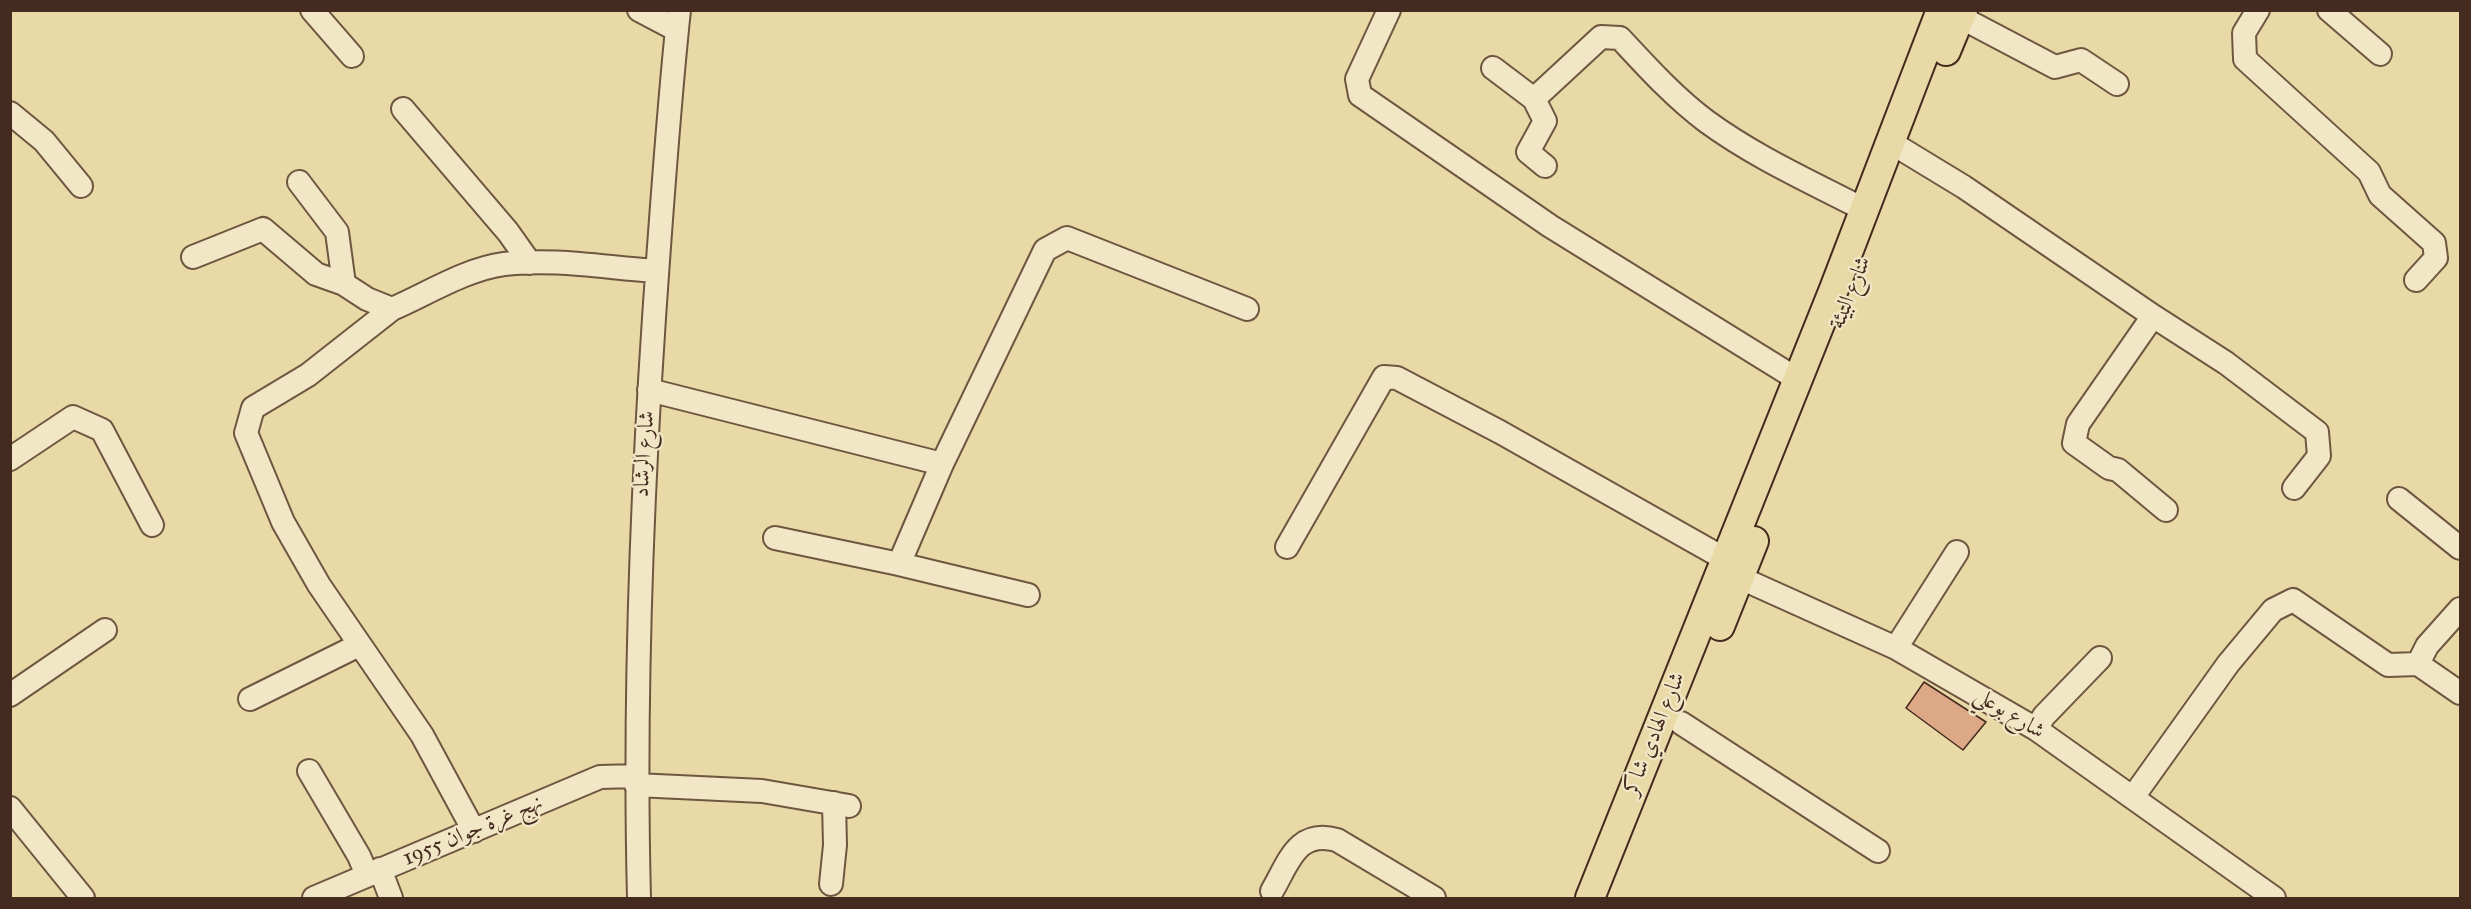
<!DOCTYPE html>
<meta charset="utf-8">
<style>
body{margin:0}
#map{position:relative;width:2471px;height:909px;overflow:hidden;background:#e9d9a6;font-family:"IM FELL Great Primer",serif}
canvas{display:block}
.frame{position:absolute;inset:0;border:12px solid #452a1f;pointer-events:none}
</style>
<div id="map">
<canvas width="2471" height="909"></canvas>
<div class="frame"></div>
</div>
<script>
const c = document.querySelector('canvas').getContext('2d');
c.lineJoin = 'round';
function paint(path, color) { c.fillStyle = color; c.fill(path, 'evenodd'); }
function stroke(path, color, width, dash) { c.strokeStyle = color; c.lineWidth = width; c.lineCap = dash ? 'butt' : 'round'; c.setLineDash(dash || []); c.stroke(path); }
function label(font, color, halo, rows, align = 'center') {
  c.font = font + ' "IM FELL Great Primer",Amiri,serif'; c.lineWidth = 4.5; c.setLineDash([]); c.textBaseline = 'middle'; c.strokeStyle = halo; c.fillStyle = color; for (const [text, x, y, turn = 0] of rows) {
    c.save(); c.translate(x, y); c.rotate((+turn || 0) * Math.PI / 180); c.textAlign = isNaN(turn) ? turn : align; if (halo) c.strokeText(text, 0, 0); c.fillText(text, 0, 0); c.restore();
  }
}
const building = new Path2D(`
 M1924,682L1986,722L1963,750L1906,708Z`);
paint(building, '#dda885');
stroke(building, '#452a1f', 1.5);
const minor = new Path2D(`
 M312,10L352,56
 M639,10L677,30
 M1389,10L1357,79L1360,95L1550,226L1797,379
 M2258,10L2244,33L2245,59L2369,172L2380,195L2434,243L2436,258L2416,280
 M2329,10L2380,54
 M1960,17L2055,67L2081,60L2117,84
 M1493,68L1534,99L1601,37L1620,38C1647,67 1674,97 1706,121C1755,157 1811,182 1865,210
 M1534,99L1545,121L1528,152L1545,166
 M403,109L508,232L530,263
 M10,113L44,141L81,186
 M1890,142L1964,187L2153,316L2226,363L2317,432L2319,456L2294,488
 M299,182L337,232L344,284
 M193,257L263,229L316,274L344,284L367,299L392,309C427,294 466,269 504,264C553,258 607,268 657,271
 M392,309L308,375L253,408L246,433L283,522L319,585L422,735L474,831
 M2153,316L2078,424L2074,443L2109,468L2118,470L2166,510
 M649,390L942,464L1045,250L1067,238L1247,309
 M10,459L73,417L102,430L152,525
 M942,464L899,564L1028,595
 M2399,499L2460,548
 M775,538L899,564
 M1287,547L1384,377L1397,378L1500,432L1725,559
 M1725,571L1896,648L2036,729L2274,898
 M1896,648L1957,552
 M2418,664L2460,693
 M10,695L105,630
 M250,699L359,645
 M1681,723L1878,851
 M2036,729L2044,716L2100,658
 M309,771L359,856L367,875
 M636,785L762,791L849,806
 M2133,797L2228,664L2273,610L2293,600L2388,665L2418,664L2427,646L2460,609
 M10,808L83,898
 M380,869L391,898
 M831,884L835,845L834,803
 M1272,891C1289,862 1297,829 1337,840L1434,898
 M314,898L600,777L636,776
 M639,898C634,704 641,512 654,318C661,216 668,113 679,10`);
const major = new Path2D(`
 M1946,51L1963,10
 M1720,626L1754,541
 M1590,898L1834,289L1941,10`);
stroke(minor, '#6e5641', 26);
stroke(major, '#452a1f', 32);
stroke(minor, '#f1e6c5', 22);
stroke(major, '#e9d9a6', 28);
label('22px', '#452a1f', '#f1e6c5', [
 ["شارع البيئة",1851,293,-68],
 ["شارع الرشاد",645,454,-86],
 ["شارع بوعلي",2009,714,31],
 ["شارع الهادي شاكر",1655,734,-68],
 ["نهج غرة جوان 1955",473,831,-23]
]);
</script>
